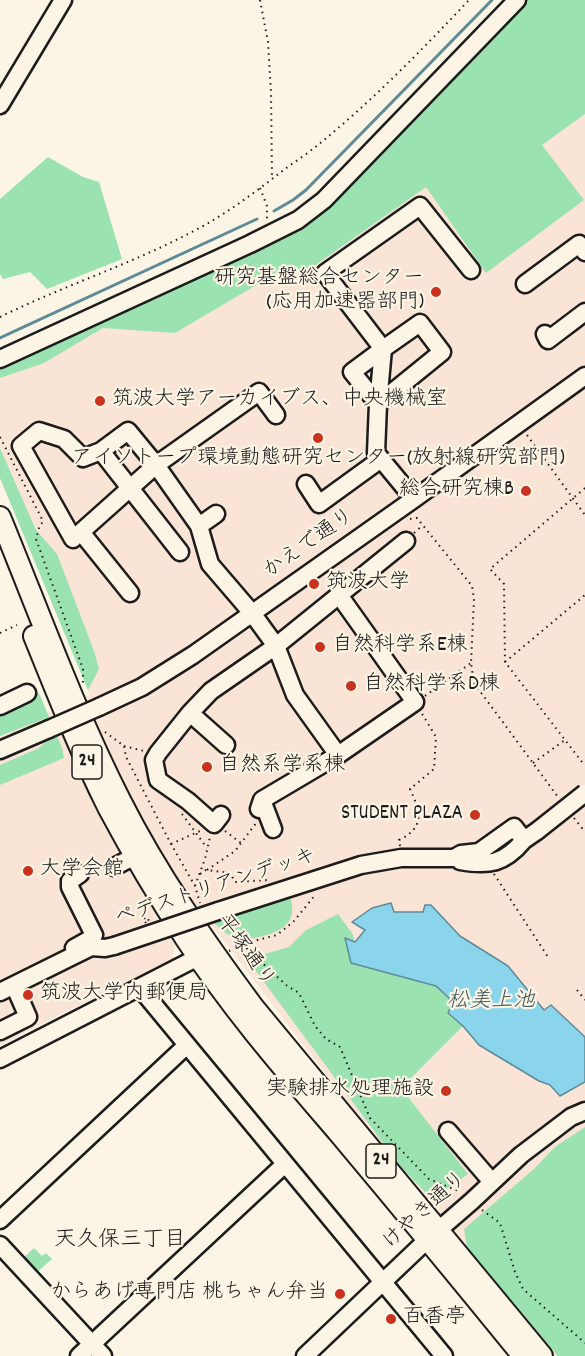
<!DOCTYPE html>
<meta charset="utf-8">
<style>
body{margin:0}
canvas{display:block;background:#fcf5e5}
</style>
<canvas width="585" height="1356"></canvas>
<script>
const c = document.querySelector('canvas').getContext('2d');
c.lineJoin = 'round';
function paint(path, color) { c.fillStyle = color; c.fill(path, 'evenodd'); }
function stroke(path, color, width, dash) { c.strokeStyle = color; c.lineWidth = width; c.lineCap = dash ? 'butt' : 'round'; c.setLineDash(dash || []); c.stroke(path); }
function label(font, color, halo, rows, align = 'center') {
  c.font = font + ' Dekko,"Klee One",sans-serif'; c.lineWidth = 4.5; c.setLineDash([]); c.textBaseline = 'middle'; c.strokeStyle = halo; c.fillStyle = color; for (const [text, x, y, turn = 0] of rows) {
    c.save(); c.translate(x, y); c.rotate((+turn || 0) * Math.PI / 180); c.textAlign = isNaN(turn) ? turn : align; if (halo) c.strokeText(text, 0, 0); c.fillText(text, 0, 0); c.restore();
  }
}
paint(new Path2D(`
 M527,0H585V1356H555L401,1173L211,924L174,947L173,958L0,1045V733L90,695L0,478V366L325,208Z`), '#fae4d5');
paint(new Path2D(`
 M527,0H585V114L542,145L584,200L486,273L426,187L303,274L292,264L175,333L103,328L44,363L0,378V366L325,208Z
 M48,157L83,177L99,182L122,259L47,289L30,272L3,279L0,274V199Z
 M0,448L36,530L57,554L94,651L99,669L88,690L0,478Z
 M39,693L62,748L64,758L0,785V765L39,748L44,743L53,739L44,719L0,736V711Z
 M290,894C291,901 293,908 292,914C287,935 258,936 242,941L227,934L209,919Z
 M338,914L352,933L355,942L345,939L351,963L436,986L449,998L451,1006L449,1013L463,1026L401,1088L468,1174L432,1199L400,1166L247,959L289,947L306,930Z
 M585,1127V1356H558L467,1247L464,1229L534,1169L555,1147Z
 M34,1248L42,1256L46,1253L52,1259L35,1274L21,1260Z`), '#9ae2b0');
const water = new Path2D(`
 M391,903L394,912H423L425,905H431L460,936L508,966L544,1010L551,1005L585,1037V1082L560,1096L550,1085L539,1081L479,1045L463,1026L448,1013L451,1006L449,998L436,986L351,963L345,938L355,942L365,930L352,922L372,908Z`);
paint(water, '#8bd5ec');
stroke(water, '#5f8b99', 1.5);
stroke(new Path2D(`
 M274,211L293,200L306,190L492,0
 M0,338L257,219`), '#5f8b99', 3);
const minor = new Path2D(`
 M0,105L63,0
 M525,284L579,244L585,252
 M545,334L548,340L585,312
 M383,349L352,372L378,404L442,352L420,323L383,349L325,273L420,206L471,270
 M383,349L378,404L376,453L414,499
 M0,359L250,244L298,220L324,200L517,0
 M101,451L180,552
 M306,484L319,504L381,459
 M199,526L216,514
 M73,539L21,446L39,431L64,439L83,458L101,451L128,431L156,465L199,526L210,564L252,613L276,646L211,691L190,713L158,753L154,760L158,780L188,801L214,824L221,815
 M130,593L81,532L156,465L259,392L276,415
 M0,706L27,693
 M99,707L142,687L193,655L414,499L585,376
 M190,713L226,745
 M0,750L49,729
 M338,755L295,695L276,646L406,541
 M262,800L273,829
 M259,809L262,800L338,755L415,702L339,595
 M460,861C489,866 504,864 524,840
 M114,867L135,856
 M218,911L361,865L401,858H454L461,854L479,852L514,827L524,840L537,831
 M74,948L92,938L94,935L70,887V881L80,874
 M140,988L444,1356
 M0,992L91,947L105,948L114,946
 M0,1031L28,1017L14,985
 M0,1059L210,951
 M448,1131L492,1182
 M0,1220L187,1045
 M0,1245L103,1356
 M79,1356L285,1164
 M305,1356L427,1240L472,1201L521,1155L571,1117L585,1111`);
const major = new Path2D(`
 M0,517C39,612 74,710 121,802C158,875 205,942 254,1008L542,1356
 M34,636C57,693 80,751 108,807C132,852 158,896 186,939C231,1008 285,1070 338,1132C400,1206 462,1281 523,1356`);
stroke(minor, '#1c1c1c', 21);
stroke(major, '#1c1c1c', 24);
stroke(new Path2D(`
 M260,0L268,42L271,92L272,179
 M260,188L267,206V220
 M0,317C67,284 138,262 203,226C232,210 259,189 285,169C296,161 308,153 318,145C372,101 421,51 469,0
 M527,435L585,515
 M0,437L43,521L39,528L36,539L83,669V683
 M410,519L417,518L472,586L474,599L471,663L474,683L558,797
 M414,533L423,525
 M0,633L17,625
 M505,662L585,595
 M425,696L471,663
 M105,732L124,746L126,757L171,844L195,886L200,903
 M124,746L144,751
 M582,762L505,662L504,584L490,569L585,488
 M533,763L565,740
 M182,814L207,848
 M574,818L585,832
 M225,831L241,843
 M171,844L200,831
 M400,846L399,840C426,827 420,811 410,789L434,769L436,737L421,712
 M207,870L235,851L257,822
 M200,874L206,870L230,873L235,882L268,880
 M494,874L548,957
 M195,886L205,859L210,837
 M146,923L143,919L147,917L149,921
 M242,944L286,985L299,993L315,1026L326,1039L340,1047L370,1118L429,1179L461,1192
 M229,951L242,944L277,935L294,921L316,894
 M577,990L585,1000
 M482,1210L500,1223L515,1272L523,1289L585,1343`), '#1c1c1c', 2, [1.5, 4.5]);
stroke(minor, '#fcf5e5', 16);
stroke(major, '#fcf5e5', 20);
const minorBridge = new Path2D(`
 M49,729L99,707
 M537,831L585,793
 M114,946L218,911`);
stroke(minorBridge, '#1c1c1c', 21, []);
stroke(minorBridge, '#fcf5e5', 16);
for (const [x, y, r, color] of [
 [436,292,6,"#c8321e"],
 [100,401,6,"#c8321e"],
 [318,438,6,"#c8321e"],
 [526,491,6,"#c8321e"],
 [314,584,6,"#c8321e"],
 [320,647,6,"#c8321e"],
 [351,686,6,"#c8321e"],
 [207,767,6,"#c8321e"],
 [475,815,6,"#c8321e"],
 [28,871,6,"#c8321e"],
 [28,995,6,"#c8321e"],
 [446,1091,6,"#c8321e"],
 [340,1294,6,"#c8321e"],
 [391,1319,6,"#c8321e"]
]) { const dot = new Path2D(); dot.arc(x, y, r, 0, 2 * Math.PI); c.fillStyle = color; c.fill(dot); stroke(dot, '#fcf5e5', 2); }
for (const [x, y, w] of [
 [87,762,30],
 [381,1161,30]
]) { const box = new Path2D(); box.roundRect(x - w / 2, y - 17, w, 34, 4.5); c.fillStyle = '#fcf5e5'; c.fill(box); stroke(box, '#1c1c1c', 1.5); }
label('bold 20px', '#1c1c1c', null, [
 ["24",87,762],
 ["24",381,1161]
]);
label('21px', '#1c1c1c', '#fcf5e5', [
 ["研究基盤総合センター",424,280,"right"],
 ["(応用加速器部門)",424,304,"right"],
 ["筑波大学アーカイブス、中央機械室",112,401],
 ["アイソトープ環境動態研究センター(放射線研究部門)",318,460,"center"],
 ["総合研究棟B",514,491,"right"],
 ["筑波大学",326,584],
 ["自然科学系E棟",332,647],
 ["自然科学系D棟",363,686],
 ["自然系学系棟",219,767],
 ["STUDENT PLAZA",463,815,"right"],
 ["大学会館",40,871],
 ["筑波大学内郵便局",40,995],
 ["実験排水処理施設",434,1091,"right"],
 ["からあげ専門店 桃ちゃん弁当",328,1294,"right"],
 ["百香亭",403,1319]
], 'left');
label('21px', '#1c1c1c', '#fcf5e5', [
 ["かえで通り",310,545,-35],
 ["ペデストリアンデッキ",216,889,-18],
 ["平塚通り",244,952,54],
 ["けやき通り",426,1212,-42]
]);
label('italic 22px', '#3d545a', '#fcf5e5', [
 ["松美上池",491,1003]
]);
label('22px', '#1c1c1c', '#fcf5e5', [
 ["天久保三丁目",120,1242]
]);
</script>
